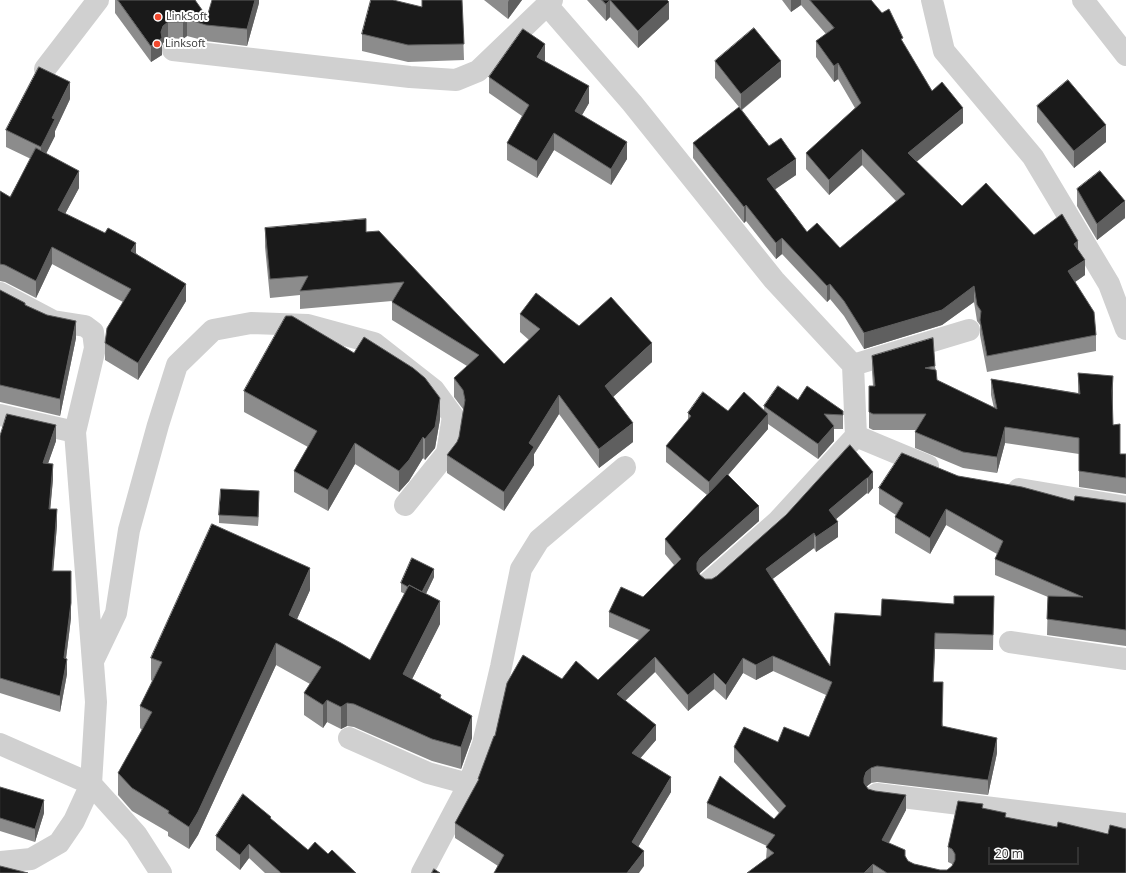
<!DOCTYPE html>
<style>
body{margin:0}
#map{position:relative;width:1126px;height:873px;overflow:hidden;background:#fff;font-family:"Open Sans",sans-serif}
canvas{display:block}
.scale{position:absolute;left:988px;top:847px;width:91px;height:18px;box-sizing:border-box;border:2px solid #333;border-top:0;padding-left:5px;font-size:12px;line-height:14px;white-space:nowrap;color:#333;-webkit-text-stroke:3px #fff;paint-order:stroke}
</style>
<div id="map">
<canvas width="1126" height="873"></canvas>
<div class="scale">20 m</div>
</div>
<script>
const c = document.querySelector('canvas').getContext('2d');
c.lineJoin = 'round';
function stroke(path, color, width, dash) { c.strokeStyle = color; c.lineWidth = width; c.lineCap = dash ? 'butt' : 'round'; c.setLineDash(dash || []); c.stroke(path); }
function paint(path, color) { c.fillStyle = color; c.fill(path, 'evenodd'); }
function label(font, color, halo, rows, align = 'center') {
  c.font = font + ' "Open Sans",sans-serif'; c.lineWidth = 4; c.setLineDash([]); c.textBaseline = 'middle'; c.strokeStyle = halo; c.fillStyle = color; for (const [text, x, y, turn = 0] of rows) {
    c.save(); c.translate(x, y); c.rotate((+turn || 0) * Math.PI / 180); c.textAlign = isNaN(turn) ? turn : align; if (halo) c.strokeText(text, 0, 0); c.fillText(text, 0, 0); c.restore();
  }
}
stroke(new Path2D(`
 M932,0L944,51L1033,157L1109,284L1126,329
 M1083,0L1126,55
 M547,5L632,103L774,280L853,365L856,436L928,466
 M173,50L410,77L456,80L478,71L552,0
 M45,69L98,0
 M0,293L53,321L85,326L93,332L95,348L75,432L96,702L91,784L74,821L59,843L31,859L0,862
 M853,365L969,330
 M0,415L75,432
 M1019,489L1126,507
 M709,582L778,521L856,436
 M1010,642L1126,659
 M93,661L116,613L129,530L158,425L177,365L213,330L251,323L308,325L374,343L434,390L453,416L447,453L405,505
 M349,738L428,773L469,784L422,873
 M0,744L91,784L136,834L161,873
 M469,784L483,744L501,667L521,569L539,540L625,467
 M877,794L1126,824`), '#d0d0d0', 22);
paint(new Path2D(`
 M115,0H195L207,17L259,0V3L247,46L206,41L187,36L183,39L168,38L163,43L162,46V55L151,62L115,13Z
 M422,0H462L464,60L408,62L362,51V34L422,7Z
 M484,0H522L508,19Z
 M587,0H667L669,19L638,48L610,17L606,21Z
 M782,0H871L903,43L932,91L963,123L916,162L962,206L1034,235L1078,250L1085,275L1075,282L1096,335V351L987,372L980,335V325L977,321L974,302L942,325L864,349L844,316L830,299L827,302L782,254L776,259L746,221L744,223L693,158V143L739,107L715,78V61L781,77L742,110L769,146L796,175L775,189L807,232L840,248L896,201L862,165L829,195L806,169V153L855,108L838,79L834,82L816,57V41L826,34L801,5L791,12Z
 M545,61V62L589,103L582,115L627,159L611,185L554,150L537,178L507,160V143L522,116L489,93V77Z
 M70,99L55,131V136L46,153L79,188L65,214L136,253L186,301L138,380L105,360V343L123,302L52,264L36,298L5,282L0,281V191L10,197L31,159L6,147V130Z
 M1037,106L1106,142L1074,168L1037,122Z
 M1077,189L1125,218L1097,240L1077,206Z
 M265,228L366,232L504,364L529,340L520,332V314L579,326L652,362L613,397L633,442L599,468L559,414L534,454V465L504,511L447,473V455L457,442L459,437L464,410L463,409L454,397V378L467,366L392,320V301L300,309V295L270,298L265,247Z
 M0,290L25,305L76,338L60,416L0,402Z
 M872,356L935,366L937,380L994,408L991,395V379L1078,393V373L1113,392L1112,404L1113,425L1120,454H1126V494L1079,487V454L1005,443L997,473L963,468L915,448V432L916,430H873L869,428V412L873,386L872,372Z
 M244,391L440,419L435,448L425,460L423,458L409,481L399,492L355,464L328,511L294,492V471L308,447L244,412Z
 M798,400L843,415V429H834V441L818,459L768,424V429L728,475L759,521L700,573L699,575H700L705,579H712L717,576L786,515L850,445L873,488L868,494L867,493L836,519L838,537L816,552L814,548L772,579L830,666L881,616L954,604L994,596L993,650L935,649L933,682L943,726L997,753L988,795L877,782L871,783L867,786L868,789L906,810L889,843L905,856L908,861L914,864L940,870H947L953,866L952,864L948,862V847L983,808L1006,817L1126,873H747L766,859L767,846L707,818V803L774,819L779,813L734,762V747L778,742L809,737L826,695L773,671L756,680L743,673L726,700L714,689L688,711L655,672L625,700L656,740L640,758L671,792L638,847L644,866H498L455,838V823L478,781V779L495,736L562,679L598,680L639,640L609,627V612L643,597L674,565L665,554V539L707,495L666,462V446L688,420V413L728,411L764,410V406Z
 M0,436L56,441L48,463L53,479L50,509L57,525L53,571L71,618L66,659L67,674L60,712L0,693Z
 M958,476L1074,501L1126,503V646L1047,635L1048,597L995,575V559L997,554L946,525L930,554L895,533V517L896,515L879,504V488Z
 M259,500L258,526L219,523V515Z
 M434,577L426,594L440,624L412,679L441,698L472,738L461,769L432,761L354,727L347,726L341,729L327,722L323,728L304,715V693L310,684L276,665L198,835L189,849L168,836V832L132,811L118,795V773L142,730L140,728V706L152,681L151,680V658L310,590L297,619L370,660L405,594L401,592V583Z
 M0,787L44,813L35,842L0,831Z
 M271,820L308,850L328,854L356,873H265L249,858L240,870L216,850V836Z`), '#8c8c8c');
paint(new Path2D(`
 M255,0H259V3L247,46V29Z
 M509,0H522L508,19V2Z
 M610,0V17L606,21V4Z
 M791,0H801V5L791,12Z
 M669,2V19L638,48V31Z
 M187,19V36L183,39V22Z
 M168,22V38L163,43L162,46V55L151,62V46L161,32L163,26Z
 M545,44V61L537,74V57Z
 M781,61V77L741,110V94Z
 M838,63V79L834,82V66Z
 M70,82V99L55,131V136L41,164V147L52,118Z
 M589,86V103L575,127V111Z
 M963,108V123L908,169V153Z
 M1106,125V142L1074,168V151Z
 M554,133V150L537,178V161Z
 M627,142V159L611,185V169Z
 M862,149V165L829,195V180Z
 M796,159V175L767,195V179Z
 M79,171V188L58,227V210Z
 M1125,201V218L1097,240V224Z
 M746,205V221L744,223V207Z
 M782,238V254L776,259V243Z
 M1078,241V256L1074,244Z
 M136,243V260L131,251Z
 M52,247V264L36,298V281Z
 M1085,260V275L1068,287V271Z
 M186,284V301L138,380V363Z
 M830,284V299L827,302V286Z
 M974,286V302L942,325L864,349V333Z
 M76,321V338L60,416V399Z
 M652,343V362L605,404V386Z
 M1113,376V392L1112,407V391Z
 M559,395V414L534,454V465L504,511V492L529,443Z
 M440,398V419L435,448L425,460V439Z
 M768,414V429L709,497V482Z
 M633,423V442L599,468V449Z
 M56,425V441L43,478V463Z
 M834,426V441L818,459V444Z
 M1005,427V443L997,473V457Z
 M423,437V458L409,481L399,492V471Z
 M355,443V464L328,511V490Z
 M53,464V479L49,524V509Z
 M873,472V488L868,494V478Z
 M867,478V493L829,525V510Z
 M259,491V500L258,526V517Z
 M759,506V521L700,573L697,578V563L700,558Z
 M57,509V525L52,587V571Z
 M946,509V525L930,554V538Z
 M838,522V537L816,552V537Z
 M814,533V548L766,584V569Z
 M310,568V590L289,637V615Z
 M434,569V577L422,602V593Z
 M71,571V618L64,674V658Z
 M440,601V624L403,697V674Z
 M935,633V649L933,697V682Z
 M276,643V665L198,835L189,849V827Z
 M773,656V671L756,680V665Z
 M655,657V672L617,709V694Z
 M743,658V673L726,700V685Z
 M67,659V674L60,712V696Z
 M714,673V689L688,711V695Z
 M327,700V722L323,728V705Z
 M347,703V726L341,729V707Z
 M472,716V738L461,769V747Z
 M656,725V740L632,768V753Z
 M997,738V753L988,795V780Z
 M871,768V783L866,787L864,793V778L866,772Z
 M671,777V792L632,857V842Z
 M906,795V810L882,855V840Z
 M44,800V813L35,842V829Z
 M249,844V858L240,870V855Z
 M644,851V866L639,873H627Z
 M873,864V873H864Z`), '#5f5f5f');
const building = new Path2D(`
 M118,0H195L207,17L212,0H255L247,29L206,25L187,19L183,22H168L163,26L161,32L162,38L151,46Z
 M371,0H393L422,7V0H462L464,44L408,45L362,34Z
 M602,0H667L669,2L638,31L610,0L606,4Z
 M810,0H871L882,13L889,9L903,38L901,39L932,91L942,82L963,108L908,153L962,206L986,183L1034,235L1062,214L1078,241L1074,244L1085,260L1068,271L1094,312L1096,335L987,356L980,320L981,311L977,305L974,286L942,310L864,333L844,301L830,284L827,286L782,238L776,243L746,205L744,207L693,143L739,107L769,146L781,138L796,159L767,179L807,232L817,223L840,248L905,194L862,149L829,180L806,153L861,103L838,63L834,66L816,41L834,28Z
 M754,28L781,61L741,94L715,61Z
 M523,29L545,44L537,57L589,86L575,111L627,142L611,169L554,133L537,161L507,143L529,105L489,77Z
 M39,67L70,82L52,118L55,119L41,147L6,130Z
 M1068,80L1106,125L1074,151L1037,106Z
 M36,148L79,171L58,210L105,233L108,228L136,243L131,251L186,284L138,363L105,343L107,328L131,289L52,247L36,281L5,265L0,264V191L10,197Z
 M1100,171L1125,201L1097,224L1077,189Z
 M366,219V232L379,231L504,364L540,329L520,314L536,293L579,326L611,297L652,343L605,386L633,423L599,449L559,395L529,443L534,447L504,492L447,455L457,442L459,437L465,400L463,390L454,378L479,355L392,302L404,282L300,291L308,276L270,279L265,228Z
 M0,290L25,303V305L47,315L76,321L60,399L0,385Z
 M286,316H292L354,353L364,337L413,368L425,378L440,398L435,427L425,439L423,437L409,460L399,471L355,443L328,490L294,471L317,431L244,391Z
 M933,338L935,366L925,368L936,370L937,380L997,409L991,379L1080,394L1078,373L1113,376L1112,391L1113,425L1120,424V454H1126V478L1079,471V438L1005,427L997,457L963,452L915,432L926,414H873L869,412V386H875L872,356Z
 M778,386L798,400L807,386L843,411V415L824,414L834,426L818,444L764,406Z
 M703,392L728,411L744,392L768,414L709,482L666,446L691,416L688,413Z
 M7,414L56,425L43,463L53,464L49,509H57L52,571H71V603L64,658L67,659L60,696L0,678V436Z
 M850,445L873,472L868,478H867L829,510L838,522L816,537L814,533L766,569L830,666L835,613L881,616L882,599L954,604V596H994L993,635L935,633L933,682H943L942,726L997,738L988,780L877,766L871,768L866,772L864,778V783L868,789L875,791L906,795L882,840L905,850V856L908,861L914,864L940,870H947L952,866L955,860V854L952,849L948,847L958,801L983,804L982,808L1006,813L1005,817L1057,827L1058,822L1108,834L1110,825L1126,829V873H887L873,864L864,873H747L774,853L766,847L775,835L707,803L720,776L774,819L786,806L734,747L744,727L778,742L784,727L809,737L832,682L773,656L756,665L743,658L726,685L714,673L688,695L655,657L617,694L656,725L632,753L671,777L632,842L644,851L627,873H494L504,855L455,823L479,779H478L494,736H495L507,683L523,655L562,679L576,661L598,680L650,630L609,612L621,587L643,597L681,559L665,539L727,474L759,506L700,558L697,563V570L700,575L705,579H712L717,576L786,515Z
 M902,453L958,476L1022,487L1074,501L1075,496L1126,503V630L1047,619L1048,596L1083,597L995,559L1003,541L946,509L930,538L895,517L903,503L879,488Z
 M221,489L259,491L258,517L219,515Z
 M212,524L310,568L289,615L341,643L370,660L409,585L440,601L403,674L441,695L440,698L472,716L461,747L432,739L354,704L347,703L341,707L327,700L323,705L304,693L321,667L276,643L198,812L189,827L168,813L169,811L132,788L118,773L152,712L140,706L162,662L151,658Z
 M412,558L434,569L422,592L409,585L408,587L401,583Z
 M0,787L44,800L35,829L0,818Z
 M243,794L271,817L270,818L308,850L315,842L328,854L332,850L356,873H281L249,844L240,855L216,836Z
 M0,866L28,873H0Z
 M434,869L440,873H432Z`);
paint(building, '#1a1a1a');
stroke(building, '#5f5f5f', 1);
for (const [x, y, r, color] of [
 [158,17,4,"#f1492e"],
 [157,44,4,"#f1492e"]
]) { const dot = new Path2D(); dot.arc(x, y, r, 0, 2 * Math.PI); c.fillStyle = color; c.fill(dot); stroke(dot, '#fff', 1.5); }
label('11px', '#333', '#fff', [
 ["LinkSoft",166,17],
 ["Linksoft",165,44]
], 'left');
</script>
